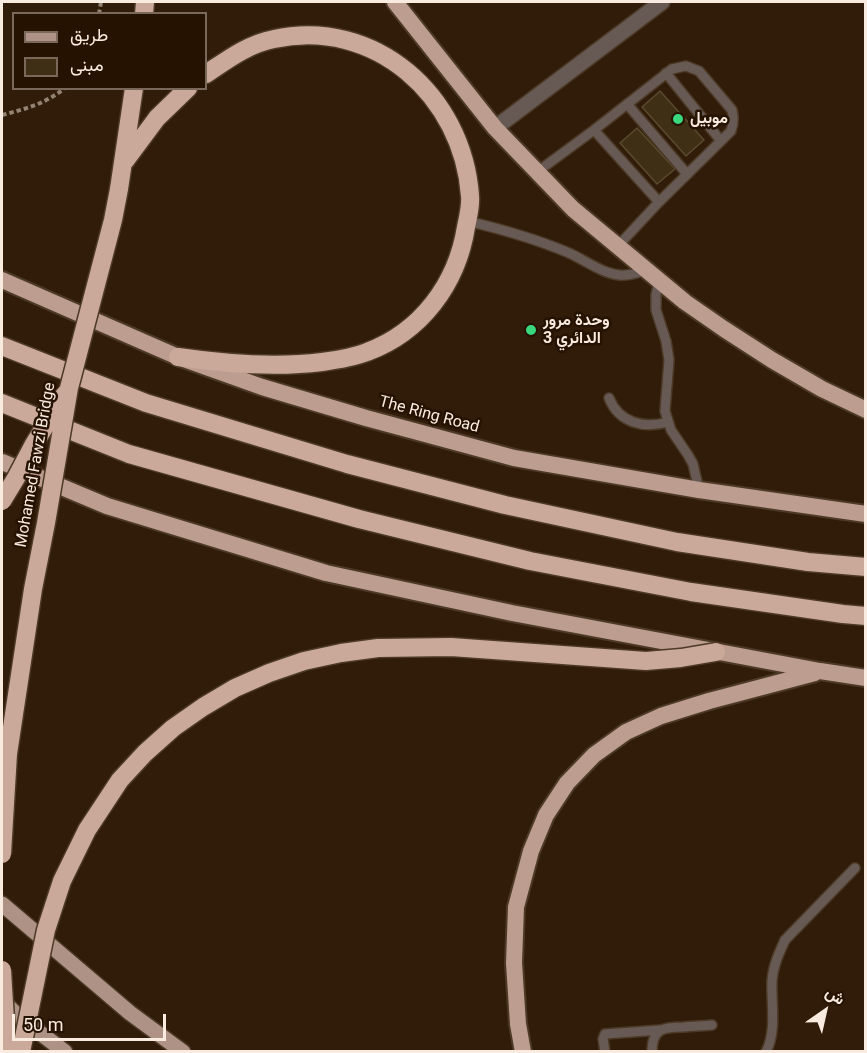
<!DOCTYPE html>
<meta charset="utf-8">
<style>
body{margin:0}
#map{position:relative;width:867px;height:1053px;overflow:hidden;background:#301c08;font-family:Roboto,Vazirmatn,sans-serif}
canvas{display:block}
.frame{position:absolute;inset:0;border:3px solid #f9ebdf;pointer-events:none}
.legend{position:absolute;left:12px;top:12px;width:195px;height:78px;box-sizing:border-box;background:#261201;border:2px solid #7a695a;margin:0;padding:8px 10px;list-style:none;font-size:18px;color:#f9ebdf}
.legend li{display:flex;align-items:center;gap:12px;height:30px}
.legend b{width:30px;border:2px solid #7a695a}
.north{position:absolute;left:795px;top:981px;width:60px;height:60px;-webkit-text-stroke:4px #261201;paint-order:stroke;rotate:34deg;font-size:16px;font-weight:700;line-height:24px;text-align:center;color:#f9ebdf}
.north::after{content:'';display:block;margin:auto;width:21px;height:27px;background:#f9ebdf;clip-path:polygon(50% 0,100% 100%,50% 72%,0 100%)}
.scale{position:absolute;left:12px;top:1014px;width:154px;height:27px;box-sizing:border-box;border:3px solid #f9ebdf;border-top:0;padding-left:8px;font-size:18px;line-height:21px;white-space:nowrap;color:#f9ebdf;-webkit-text-stroke:4px #261201;paint-order:stroke}
</style>
<div id="map">
<canvas width="867" height="1053"></canvas>
<div class="frame"></div>
<ul class="legend">
<li><b style="height:8px;background:#ae9286"></b>طريق</li>
<li><b style="height:16px;background:#3e2f15"></b>مبنى</li>
</ul>
<div class="north">ش</div>
<div class="scale">50 m</div>
</div>
<script>
const c = document.querySelector('canvas').getContext('2d');
c.lineJoin = 'round';
function paint(path, color) { c.fillStyle = color; c.fill(path, 'evenodd'); }
function stroke(path, color, width, dash) { c.strokeStyle = color; c.lineWidth = width; c.lineCap = dash ? 'butt' : 'round'; c.setLineDash(dash || []); c.stroke(path); }
function label(font, color, halo, rows, align = 'center') {
  c.font = font + ' Roboto,Vazirmatn,sans-serif'; c.lineWidth = 5; c.setLineDash([]); c.textBaseline = 'middle'; c.strokeStyle = halo; c.fillStyle = color; for (const [text, x, y, turn = 0] of rows) {
    c.save(); c.translate(x, y); c.rotate((+turn || 0) * Math.PI / 180); c.textAlign = isNaN(turn) ? turn : align; if (halo) c.strokeText(text, 0, 0); c.fillText(text, 0, 0); c.restore();
  }
}
const building = new Path2D(`
 M660,91L704,140L686,156L642,107Z
 M637,128L675,169L657,184L620,143Z`);
paint(building, '#3e2f15');
stroke(building, '#5a4b30', 1.5);
const service = new Path2D(`
 M666,73L721,141
 M627,104L687,174
 M594,130L659,202
 M537,172L594,130L672,69L686,66L699,71L732,110C734,118 734,123 731,131L659,202L617,247
 M467,221C501,229 536,239 569,253C585,260 601,273 619,275C628,276 638,273 646,270
 M659,281L656,295V310L666,341L669,360L665,411L671,430L688,455L693,464L699,490
 M609,398C619,423 644,429 668,422
 M605,1052L603,1039L605,1034L660,1030
 M652,1052C652,1028 664,1027 684,1027C693,1026 703,1026 712,1025
 M766,1052C777,1030 771,1004 772,981C773,966 779,953 785,940L855,868`);
const minor = new Path2D(`
 M495,128L662,2`);
const primary = new Path2D(`
 M2,904L130,1013L183,1052
 M2,1000L18,1016L65,1052`);
const trunk = new Path2D(`
 M395,2L495,128L573,209L685,302L724,329L772,360L822,389L866,410
 M2,280L178,357L262,387L366,418L514,458L699,490L866,514
 M2,462L107,506L326,573L512,613L820,671L866,678
 M523,1052L518,1024L514,963L516,907L531,851L546,815L567,783L594,755L626,732L661,716L709,701L815,673`);
const motorway = new Path2D(`
 M144,14L145,2
 M125,161L157,118L188,88
 M119,189L134,88
 M2,346L146,403L347,464L505,505L677,542L808,562L866,567
 M178,357C226,364 274,368 322,362C337,360 352,358 367,352C421,332 457,284 466,227C468,217 471,206 470,196C463,96 375,17 274,39C248,44 227,60 206,74
 M2,403L129,454L359,519L530,561L691,592L843,614L866,616`);
stroke(service, '#4c3926', 12);
stroke(minor, '#4c3926', 18);
stroke(primary, '#4c3926', 18);
stroke(trunk, '#4c3926', 20);
stroke(motorway, '#4c3926', 21);
stroke(new Path2D(`
 M99,14L101,2
 M2,115C25,109 45,104 65,88`), '#948373', 4, [4.5, 3]);
stroke(service, '#675a54', 9);
stroke(minor, '#675a54', 15);
stroke(primary, '#ae9286', 15);
stroke(trunk, '#bc9d90', 16);
stroke(motorway, '#caa89a', 18);
const motorwayBridge = new Path2D(`
 M2,501L16,478L34,444L65,394
 M2,854L8,754L33,589L46,523L69,388L113,220L119,189
 M2,970L7,1052
 M21,1052L46,930L62,881L87,830L120,780L145,753L173,728L203,707L235,688L269,673L304,661L341,653L378,648L451,647L646,661L681,658L716,652`);
stroke(motorwayBridge, '#4c3926', 21, []);
stroke(motorwayBridge, '#caa89a', 18);
for (const [x, y, r, color] of [
 [678,119,6,"#39d87f"],
 [531,330,6,"#39d87f"]
]) { const dot = new Path2D(); dot.arc(x, y, r, 0, 2 * Math.PI); c.fillStyle = color; c.fill(dot); stroke(dot, '#261201', 2); }
label('bold 16px', '#f9ebdf', '#261201', [
 ["موبيل",690,119],
 ["وحدة مرور",543,321],
 ["الدائري 3",543,339]
], 'left');
label('16px', '#f9ebdf', '#261201', [
 ["The Ring Road",429,415,15],
 ["Mohamed Fawzi Bridge",36,465,-80]
]);
</script>
